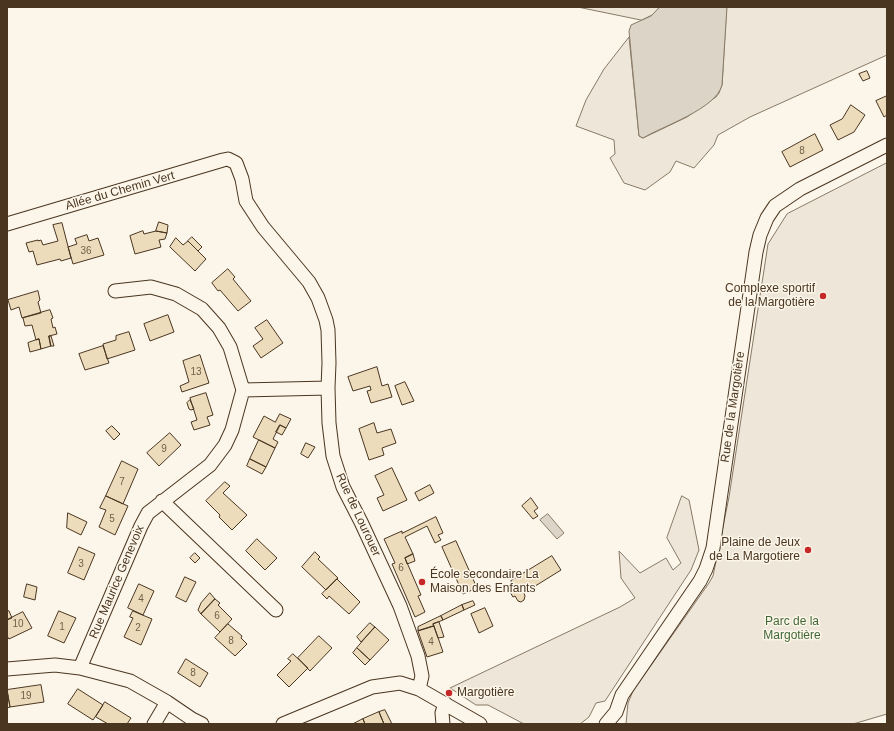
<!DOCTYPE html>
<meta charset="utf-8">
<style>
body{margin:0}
#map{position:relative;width:894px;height:731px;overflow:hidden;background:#fbf6e9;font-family:Arial,sans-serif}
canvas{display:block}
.frame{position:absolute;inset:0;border:8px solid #4a3520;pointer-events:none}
</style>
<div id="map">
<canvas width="894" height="731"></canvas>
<div class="frame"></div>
</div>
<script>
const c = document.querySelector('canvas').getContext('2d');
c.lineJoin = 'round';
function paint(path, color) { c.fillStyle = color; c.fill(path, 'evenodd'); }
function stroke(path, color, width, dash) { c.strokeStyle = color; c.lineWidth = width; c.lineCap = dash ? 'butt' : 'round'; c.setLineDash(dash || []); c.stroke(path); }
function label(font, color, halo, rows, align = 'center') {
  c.font = font + ' Arial,sans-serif'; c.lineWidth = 3; c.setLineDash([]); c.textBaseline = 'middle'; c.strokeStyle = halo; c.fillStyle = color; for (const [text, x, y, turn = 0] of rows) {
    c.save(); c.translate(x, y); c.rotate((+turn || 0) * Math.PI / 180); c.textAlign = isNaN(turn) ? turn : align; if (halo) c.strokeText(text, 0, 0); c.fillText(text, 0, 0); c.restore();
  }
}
const green = new Path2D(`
 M578,7H660L654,14L642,20Z
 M727,7H887V55L750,117L718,135L714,145L694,168L676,161L670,172L645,190L624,183L610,158L615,154L614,140L576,126L586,100L604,69L629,37L639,136L643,138L687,117L716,97L719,93L722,85Z
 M887,163V714L853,724H626L628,703L633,691L709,583L713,576L729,497L768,244L787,214Z
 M682,496L689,500L699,550L691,570L605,701L596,703L589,717L580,724H524L488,705H476L450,688L620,607L635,598L621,578L619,551L640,573L666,558L673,570L681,563L667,538Z`);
paint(green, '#ede6d9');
stroke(green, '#887966', 1);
const water = new Path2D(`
 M660,7H727L722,85C716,109 663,126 643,138L639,136L629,31L631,25L651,16Z
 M548,514L564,533L557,539L540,520Z`);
paint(water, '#dcd4c6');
stroke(water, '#887966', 1);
const building = new Path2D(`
 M867,71L870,78L863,81L859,74Z
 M887,96V115L884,117L876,101Z
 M851,105L865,115L854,132L838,140L830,125L842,119Z
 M815,134L823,150L790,167L782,152Z
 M159,222L168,225L167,233L156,231Z
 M62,223L71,258L61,261L60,259L37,265L33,251L29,252L26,243L38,240V241L41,240L43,245L58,241L53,225Z
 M143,231L144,234L156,231L167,233L165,239L159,240L161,247L135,254L130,236Z
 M87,235L89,241L98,238L104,255L73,264L68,247L77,244L75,239Z
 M192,237L202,247L198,251L188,241Z
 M176,238L183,245L188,241L206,259L195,271L170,247Z
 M228,269L235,277L233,279L251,301L238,311L220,290L218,291L212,283Z
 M38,291L40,300L38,302L41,313L22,318L19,307L11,310L8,300Z
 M50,310L53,318L51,319L53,328L55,327L57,334L49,336L51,346L41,349L39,339L36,340L32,325L25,326L23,318Z
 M168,315L174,332L150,341L144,324Z
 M267,320L283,343L261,358L253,346L263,339L255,328Z
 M129,332L135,350L107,359L103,344L116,340V336Z
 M49,336H51L54,346H51Z
 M39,339L41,349L30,352L28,343Z
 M103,346L109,363L85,370L79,354Z
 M200,355L209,383L182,392L180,386L189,382L183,361Z
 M377,367L382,386L388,384L392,397L371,403L367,391L371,390L370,386L353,391L348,377Z
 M405,382L414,401L402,405L395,386Z
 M206,393L213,415L207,417L210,425L194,430L191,422L197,420L190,398Z
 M190,400L194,409L191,410L189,409L187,403Z
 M280,414L291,419L286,428L280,425L273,439L278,442L275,448L253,437L264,416L275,422Z
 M374,423L377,433L391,429L396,443L382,448L384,455L369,460L359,429Z
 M280,425L286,428L282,435L276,432Z
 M112,426L120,434L114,440L106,431Z
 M170,433L181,445L159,466L147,453Z
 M259,440L275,448L266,467L250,459Z
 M306,443L315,447L308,458L301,454Z
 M250,459L266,467L262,474L247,466Z
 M122,461L138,469L123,504L106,496Z
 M392,468L407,500L383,511L377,498L384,495L375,476Z
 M225,482L230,486L223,493L247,515L232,530L219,517L220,515L206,501Z
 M430,485L434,493L419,501L415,493Z
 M106,496L128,506L115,535L99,527L106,510L100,508Z
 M531,498L538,508L534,511L538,516L533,519L522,506Z
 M68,513L87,522L81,535L67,528Z
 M436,517L443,533L438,535L441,540L435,543L427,526L405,537L413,554L405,558L421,595L418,596L425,612L415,617L392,564L395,563L384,539L402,531V533Z
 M257,539L277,558L265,570L246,551Z
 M456,541L477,588L463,594L442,547Z
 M79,547L95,554L84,580L68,573Z
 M315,552L320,557L318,559L338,578L326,590L302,567Z
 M195,553L200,558L195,563L190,558Z
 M413,554L415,561L407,564L405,558Z
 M552,556L561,570L524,593L525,596L524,600L521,602L518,601L515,596L513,597L507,587L512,583L511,581Z
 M185,577L196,582L186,602L176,597Z
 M337,579L360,602L349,614L329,596L327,599L322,594Z
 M27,584L37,587L35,600L24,597Z
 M139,584L154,591L143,615L128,608Z
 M210,593L215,599L201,614L198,610L201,603Z
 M215,599L220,603L218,605L232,619L220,632L201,614Z
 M473,601L475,605L464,610L462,605Z
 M462,605L464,610L443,620L441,616Z
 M485,608L493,626L479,633L471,614Z
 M9,611L12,618L7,620V612Z
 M59,611L76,618L64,643L48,636Z
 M133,611L152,619L141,645L124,637L133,618L130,617Z
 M23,612L32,628L9,639L7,636V620Z
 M441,616L443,620L433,624L434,626L418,631V627Z
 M439,622L444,637L438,638L433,624Z
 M370,623L375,627L361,642L357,637Z
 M228,624L242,636L241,638L247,644L235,656L215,638Z
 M434,626L443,652L427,657L418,631Z
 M375,627L389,640L370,660L357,648Z
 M319,636L332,648L310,671L298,658Z
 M357,648L370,660L365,665L353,653Z
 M293,654L308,668L289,687L277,675L291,661L288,659Z
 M186,659L208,673L200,687L178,673Z
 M41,685L44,702L10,707L7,690Z
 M78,689L103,705L93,720L68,704Z
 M7,690L10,707L7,708Z
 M105,702L131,718L127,724H108L96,717Z
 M385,710L392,724H384L379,712Z
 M379,712L384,724H365L363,719Z
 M363,719L365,724H353Z`);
paint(building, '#ecdcbc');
stroke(building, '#4a3520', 1);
const minor = new Path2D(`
 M7,224L223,160L228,159L236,163L242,179L246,201L263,227L309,282L318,298L326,320L328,330L329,363L328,388L329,423L333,456L343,487L361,522L400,606L418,656L422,676L419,689
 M243,390L328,388
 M162,501L276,610
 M80,668L141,526L148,513L210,465L225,445L232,430L243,390L230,347L219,328L202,309L176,294L151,287L115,291
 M7,669L55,665L80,668L130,681L167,702L192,719L202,724
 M154,724L167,702
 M283,724L372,687L400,683L419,689L480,724
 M443,724L442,713L445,703
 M606,724L616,712L622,695L700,581L706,569L713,548L756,252L760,235L767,218L775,206L800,189L887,145`);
stroke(minor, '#4a3520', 15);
stroke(minor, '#fbf6e9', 13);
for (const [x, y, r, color] of [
 [823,296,4,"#c62828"],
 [808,550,4,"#c62828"],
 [422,582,4,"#c62828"],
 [449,693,4,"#c62828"]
]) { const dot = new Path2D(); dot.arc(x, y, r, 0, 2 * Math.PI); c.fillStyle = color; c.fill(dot); stroke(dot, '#fbf6e9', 1.5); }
label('10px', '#725f47', null, [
 ["8",802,151],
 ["36",86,251],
 ["13",196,372],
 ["9",164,449],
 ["7",122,482],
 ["5",112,519],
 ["3",81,564],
 ["6",401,568],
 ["4",141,599],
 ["6",217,616],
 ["10",18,624],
 ["1",62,627],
 ["2",138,628],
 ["8",231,641],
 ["4",431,642],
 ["8",193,673],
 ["19",26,696]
]);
label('12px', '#4a3520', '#fbf6e9', [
 ["Allée du Chemin Vert",120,191,-16],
 ["Rue de la Margotière",733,407,-82],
 ["Rue de Lourouer",358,515,65],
 ["Rue Maurice Genevoix",117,582,-67]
]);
label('12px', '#4a3520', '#fbf6e9', [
 ["Complexe sportif",815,289],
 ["de la Margotière",815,303],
 ["Plaine de Jeux",800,543],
 ["de La Margotiere",800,557],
 ["École secondaire La",430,575,"left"],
 ["Maison des Enfants",430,589,"left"],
 ["Margotière",457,693,"left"]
], 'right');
label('12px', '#436837', '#fbf6e9', [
 ["Parc de la",792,622],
 ["Margotière",792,636]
]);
</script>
